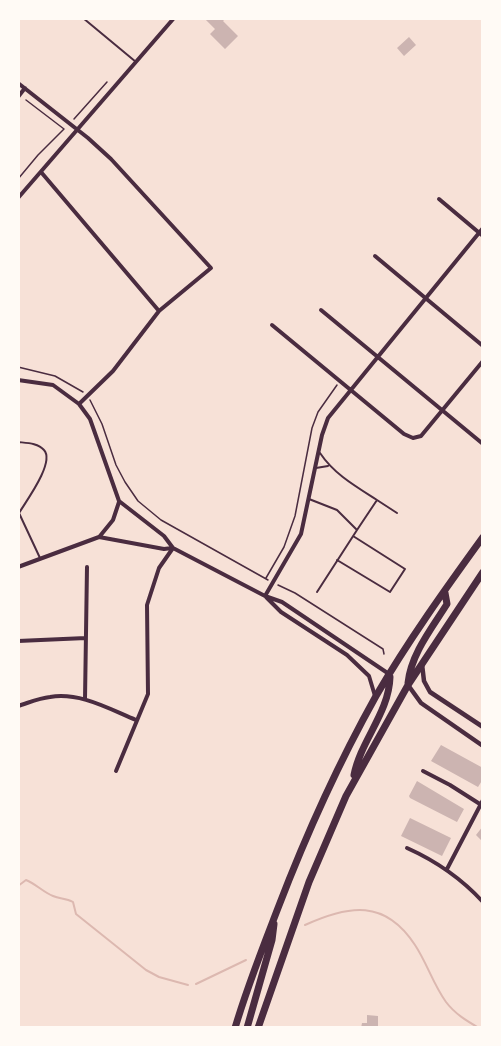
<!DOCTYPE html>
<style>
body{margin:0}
#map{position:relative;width:501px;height:1046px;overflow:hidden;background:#f7e1d7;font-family:"Titillium Web",sans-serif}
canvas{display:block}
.frame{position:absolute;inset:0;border:20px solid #fffaf5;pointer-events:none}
</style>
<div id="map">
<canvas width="501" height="1046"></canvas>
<div class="frame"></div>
</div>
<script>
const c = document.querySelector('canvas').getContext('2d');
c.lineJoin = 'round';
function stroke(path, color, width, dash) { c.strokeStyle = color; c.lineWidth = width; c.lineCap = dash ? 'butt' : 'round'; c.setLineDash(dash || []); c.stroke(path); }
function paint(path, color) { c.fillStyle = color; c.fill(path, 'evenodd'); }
stroke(new Path2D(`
 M18,886L26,880C36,884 43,892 53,896C60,899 66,898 73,902L76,914L146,970L159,977L188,985
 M305,925C349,905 385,899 415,945C427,963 433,984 446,1002C455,1014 467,1021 479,1028
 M196,984L246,960`), '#dcb8b0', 2);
paint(new Path2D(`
 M204,18H226L223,21L238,36L225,49L210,34L215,29Z
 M409,37L416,45L404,56L397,48Z
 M441,745L483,768V779L478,787L431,761Z
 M417,781L464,809L457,822L410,798L409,796Z
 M410,818L451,838L442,856L401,836Z
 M483,826V842L476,835Z
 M367,1015L378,1016V1028H361L362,1023H367Z`), '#ccb4b1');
stroke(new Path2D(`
 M74,119L107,82
 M18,179L38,155L64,129L26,100
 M18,367L55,376L83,392
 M90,400L102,424L116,465L125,482L138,501L161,520L268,580
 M266,578L284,547L295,516L312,428L318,412L337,385
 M278,585L295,593L383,649L384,654`), '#4a2c40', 1.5);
stroke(new Path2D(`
 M83,18L136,62
 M18,442C27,443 38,443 44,450C55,462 27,500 19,513
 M320,453C334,474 355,486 377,500
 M316,468L328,466
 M309,499L337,510L357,530L317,592
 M19,513L40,558
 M357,530L377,500L397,513
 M337,560L390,592L405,569L353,536`), '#4a2c40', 2);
stroke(new Path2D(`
 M18,83L88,138L111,159L211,268L159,311L113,371L79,404
 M18,97L25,88
 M41,172L159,311
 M18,198L174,18
 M439,199L483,236
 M375,256L483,346
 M321,310L483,444
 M272,325L404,434L413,438L421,436L483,361
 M18,380L53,385L79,404L90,419L119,501L164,536L173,548L265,596L282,602L389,674
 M100,536L113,520L119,502
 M18,567L99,537L164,549L172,548
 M265,596L301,534L322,435L328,418L483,228
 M266,597L281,612L347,655L369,676L375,696
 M18,641L86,638
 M85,699L87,567
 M18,706C28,703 39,698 50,697C80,692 109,709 136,720
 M116,771L148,694L147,605L159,568L173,548
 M423,771L450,785L483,806
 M407,848C436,861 461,878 483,902
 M447,869L483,800`), '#4a2c40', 4);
stroke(new Path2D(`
 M422,664L424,681L430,692L483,727
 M408,685L421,703L483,746`), '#4a2c40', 4.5);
stroke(new Path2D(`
 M408,683C411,654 432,628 447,604L445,593
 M354,775C361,740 389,713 390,677
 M235,1028C247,987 263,947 278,908C306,835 338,764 376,696C408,641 446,588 483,537
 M247,1028L272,940L274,924
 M258,1028L309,882L346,796L408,685L483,572`), '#4a2c40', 7);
</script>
